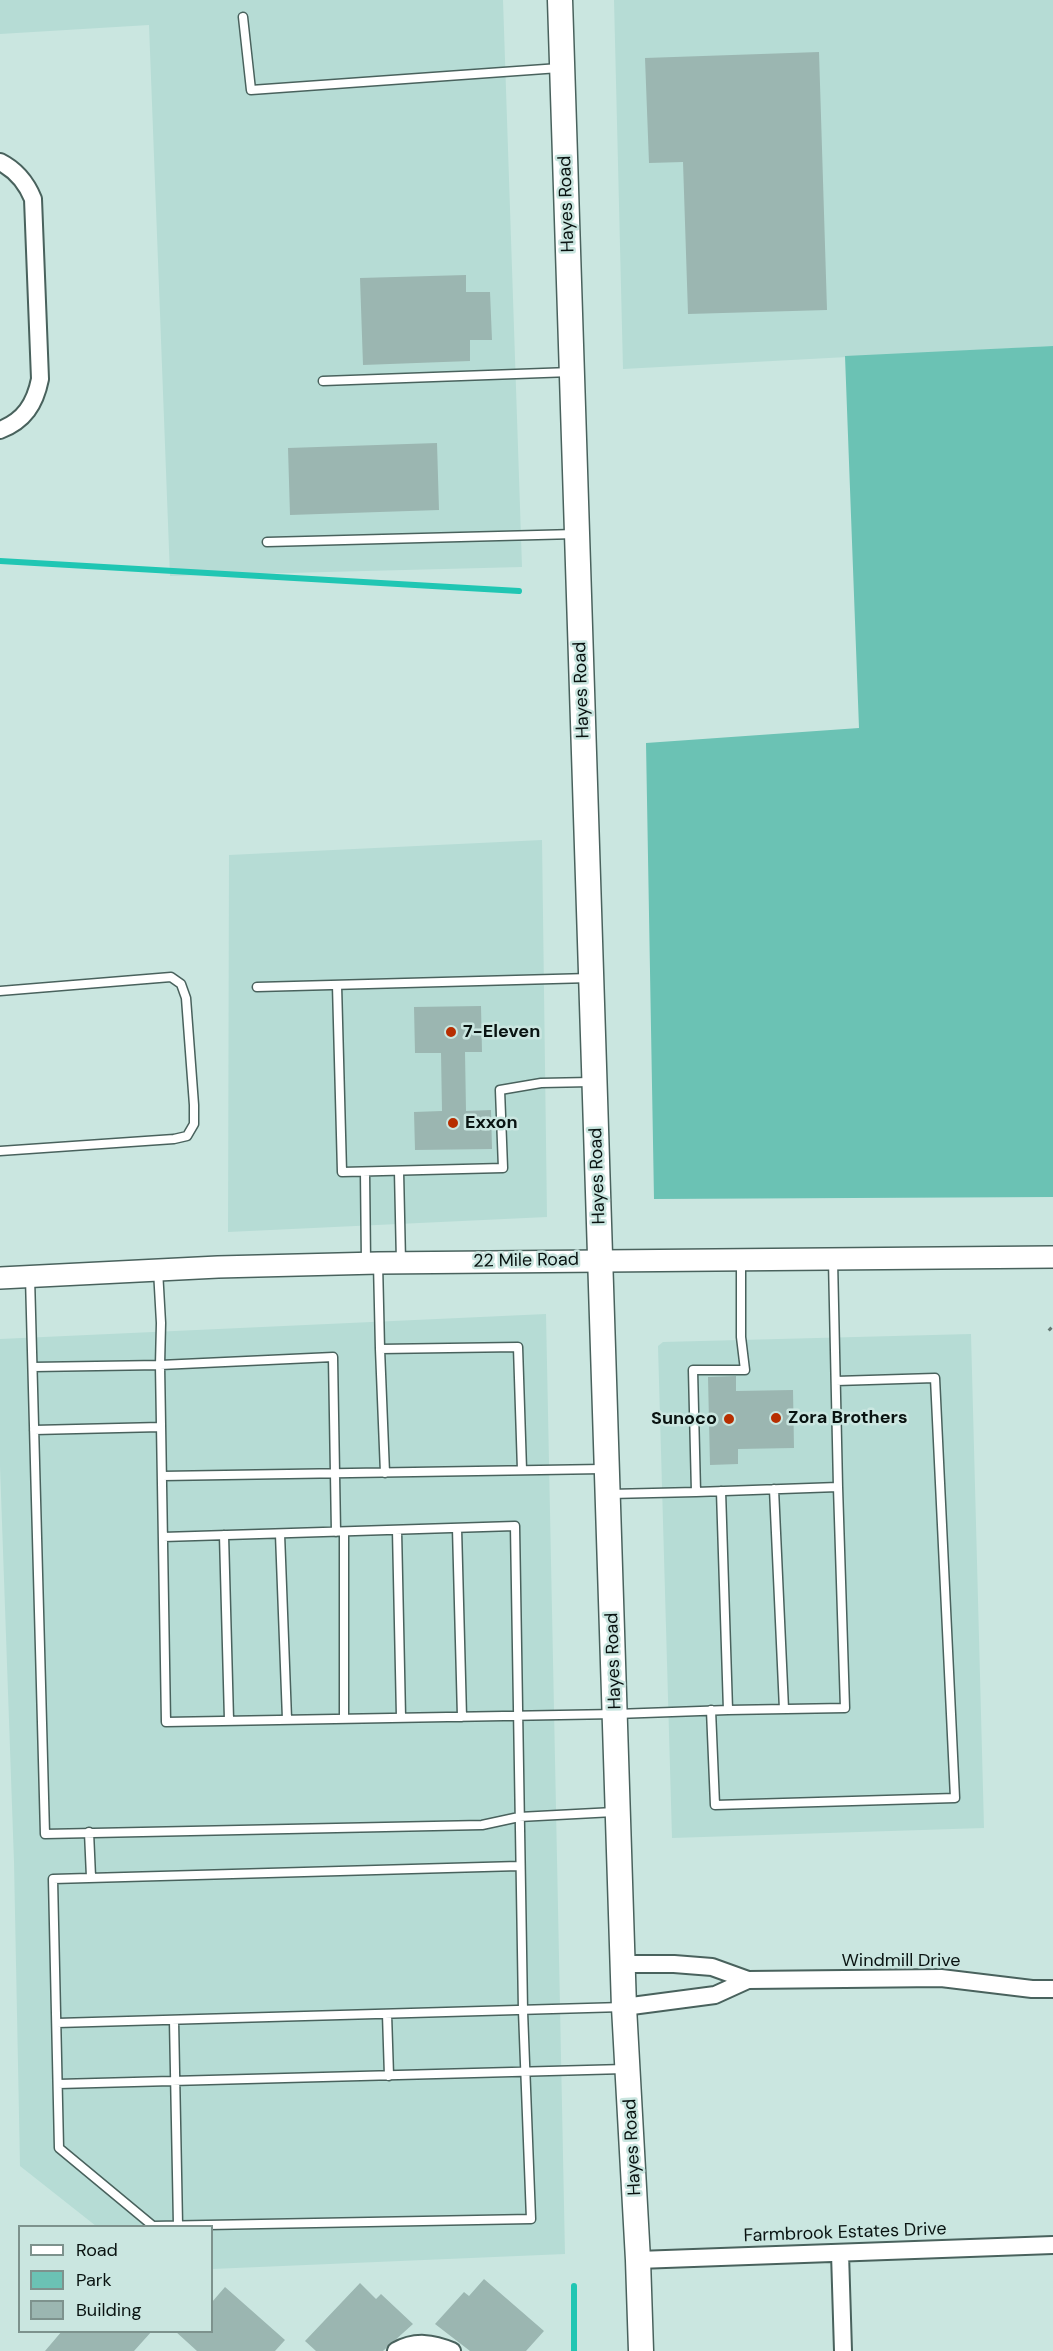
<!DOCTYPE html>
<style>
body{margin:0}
#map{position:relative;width:1053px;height:2351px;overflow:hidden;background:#cae6e0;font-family:"DM Sans",sans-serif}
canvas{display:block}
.legend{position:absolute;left:18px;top:2225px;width:195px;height:108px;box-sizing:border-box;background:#cae6e0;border:2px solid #7d928d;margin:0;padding:8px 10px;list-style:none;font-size:18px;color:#091311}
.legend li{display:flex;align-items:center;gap:12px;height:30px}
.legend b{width:30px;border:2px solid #7d928d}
</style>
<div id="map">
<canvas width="1053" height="2351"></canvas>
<ul class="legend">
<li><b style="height:8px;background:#fff"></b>Road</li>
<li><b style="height:16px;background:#6bc2b4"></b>Park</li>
<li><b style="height:16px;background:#9bb6b1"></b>Building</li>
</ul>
</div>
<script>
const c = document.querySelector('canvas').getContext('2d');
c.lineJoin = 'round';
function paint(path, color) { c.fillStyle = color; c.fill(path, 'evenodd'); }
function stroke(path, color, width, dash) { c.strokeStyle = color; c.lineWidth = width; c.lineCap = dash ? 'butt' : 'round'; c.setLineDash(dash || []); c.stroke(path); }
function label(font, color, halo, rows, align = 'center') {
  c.font = font + ' "DM Sans",sans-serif'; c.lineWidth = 5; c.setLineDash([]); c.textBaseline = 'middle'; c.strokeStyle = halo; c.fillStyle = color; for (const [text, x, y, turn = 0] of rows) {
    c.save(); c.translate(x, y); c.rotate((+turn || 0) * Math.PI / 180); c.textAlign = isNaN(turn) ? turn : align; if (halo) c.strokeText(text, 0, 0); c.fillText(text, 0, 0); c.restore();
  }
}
paint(new Path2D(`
 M0,0H503L522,567L170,576L149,25L0,34Z
 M614,0H1053V346L623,369Z
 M542,840L547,1217L228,1232L229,855Z
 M546,1314L565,2254L212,2269V2226H96L20,2166L14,1862L0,1466V1339Z
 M971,1334L984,1828L672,1838L658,1346L663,1342Z`), '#b6dcd5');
paint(new Path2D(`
 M1053,346V1197L654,1199L646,743L859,728L845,356Z`), '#6bc2b4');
stroke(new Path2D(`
 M0,561L519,591
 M574,2286V2351`), '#20c6b3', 6);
paint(new Path2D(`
 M819,52L827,310L688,314L683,162L649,163L645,58Z
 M466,275V292H490L492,340H470V361L363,365L360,278Z
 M437,443L439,510L290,515L288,448Z
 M481,1006L482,1052H465L466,1111L491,1110L492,1149L415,1150L414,1112L442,1111L441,1053H415L414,1007Z
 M736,1376V1391L793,1390L794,1448L738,1449V1464L710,1465L708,1377Z
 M484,2279L544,2331L526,2351H470L435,2324L464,2292L469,2296Z
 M360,2283L376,2299L381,2294L413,2324L383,2351H316L305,2341Z
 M225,2287L285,2340L275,2351H197L175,2331H212V2302Z
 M62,2331H152L134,2351H45Z`), '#9bb6b1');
const service = new Path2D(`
 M243,17L251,90L559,68
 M323,381L571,372
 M267,542L576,534
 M337,985L342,1172L503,1168L500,1090L541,1083L591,1082
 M257,987L590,978
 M0,991L171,977L181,984L186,998L194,1105V1124L187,1136L174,1139L0,1151
 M399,1171L401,1262
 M365,1172L366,1262
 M378,1263L380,1349L518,1347L522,1470
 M158,1270L161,1323L160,1365L166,1722L616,1714L728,1710L721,1491
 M30,1277L45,1834L482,1825L519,1817L614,1812
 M380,1349L385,1473
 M33,1367L160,1365L333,1357L336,1532
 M34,1430L161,1427
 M162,1476L603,1469
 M774,1489L784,1709
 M696,1492L838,1487L833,1260
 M610,1494L696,1492L693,1370H745L741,1337V1259
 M457,1528L462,1717
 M397,1530L401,1717
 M344,1532V1718
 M280,1534L287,1719
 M224,1535L229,1720
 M163,1537L515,1526L523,2011L531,2219L153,2226L59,2148L53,1879L519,1866
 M711,1710L715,1805L955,1798L935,1378L836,1381
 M728,1710L845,1708L838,1487
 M89,1832L91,1877
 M387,2014L389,2076
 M174,2020L178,2225
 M57,2023L623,2007
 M58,2084L625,2069`);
const minor = new Path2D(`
 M0,162C16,170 26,182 33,199L40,379C35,404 24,421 0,430
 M623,1964H674L712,1967L748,1980L941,1978L1032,1989H1053
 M624,2007L715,1995L748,1980
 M840,2253L843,2351
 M638,2260L1053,2245
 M396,2351C415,2340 433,2343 452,2351`);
const tertiary = new Path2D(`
 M0,1278L218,1267L378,1263L1053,1257`);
const secondary = new Path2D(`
 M560,0L624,2007L638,2260L641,2351`);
stroke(service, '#49625d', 11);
stroke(minor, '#49625d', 20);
stroke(tertiary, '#49625d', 24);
stroke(secondary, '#49625d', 27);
stroke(new Path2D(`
 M1049,1328L1053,1332`), '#657773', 4, [3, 4.5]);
stroke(service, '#fff', 8);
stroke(minor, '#fff', 16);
stroke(tertiary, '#fff', 21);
stroke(secondary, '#fff', 24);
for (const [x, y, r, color] of [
 [451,1032,6,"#b72e00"],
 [453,1123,6,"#b72e00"],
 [776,1418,6,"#b72e00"],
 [729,1419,6,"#b72e00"]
]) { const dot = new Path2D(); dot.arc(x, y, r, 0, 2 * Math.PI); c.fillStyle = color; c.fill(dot); stroke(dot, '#cae6e0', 2); }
label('18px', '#091311', '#cae6e0', [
 ["Hayes Road",567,204,-92],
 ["Hayes Road",582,690,-92],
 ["Hayes Road",598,1176,-92],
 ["22 Mile Road",526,1261,-1],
 ["Hayes Road",614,1661,-92],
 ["Windmill Drive",901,1961],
 ["Hayes Road",633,2147,-93],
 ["Farmbrook Estates Drive",845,2233,-2]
]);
label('bold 18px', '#091311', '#cae6e0', [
 ["7-Eleven",463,1032],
 ["Exxon",465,1123],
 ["Zora Brothers",788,1418],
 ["Sunoco",717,1419,"right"]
], 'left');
</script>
